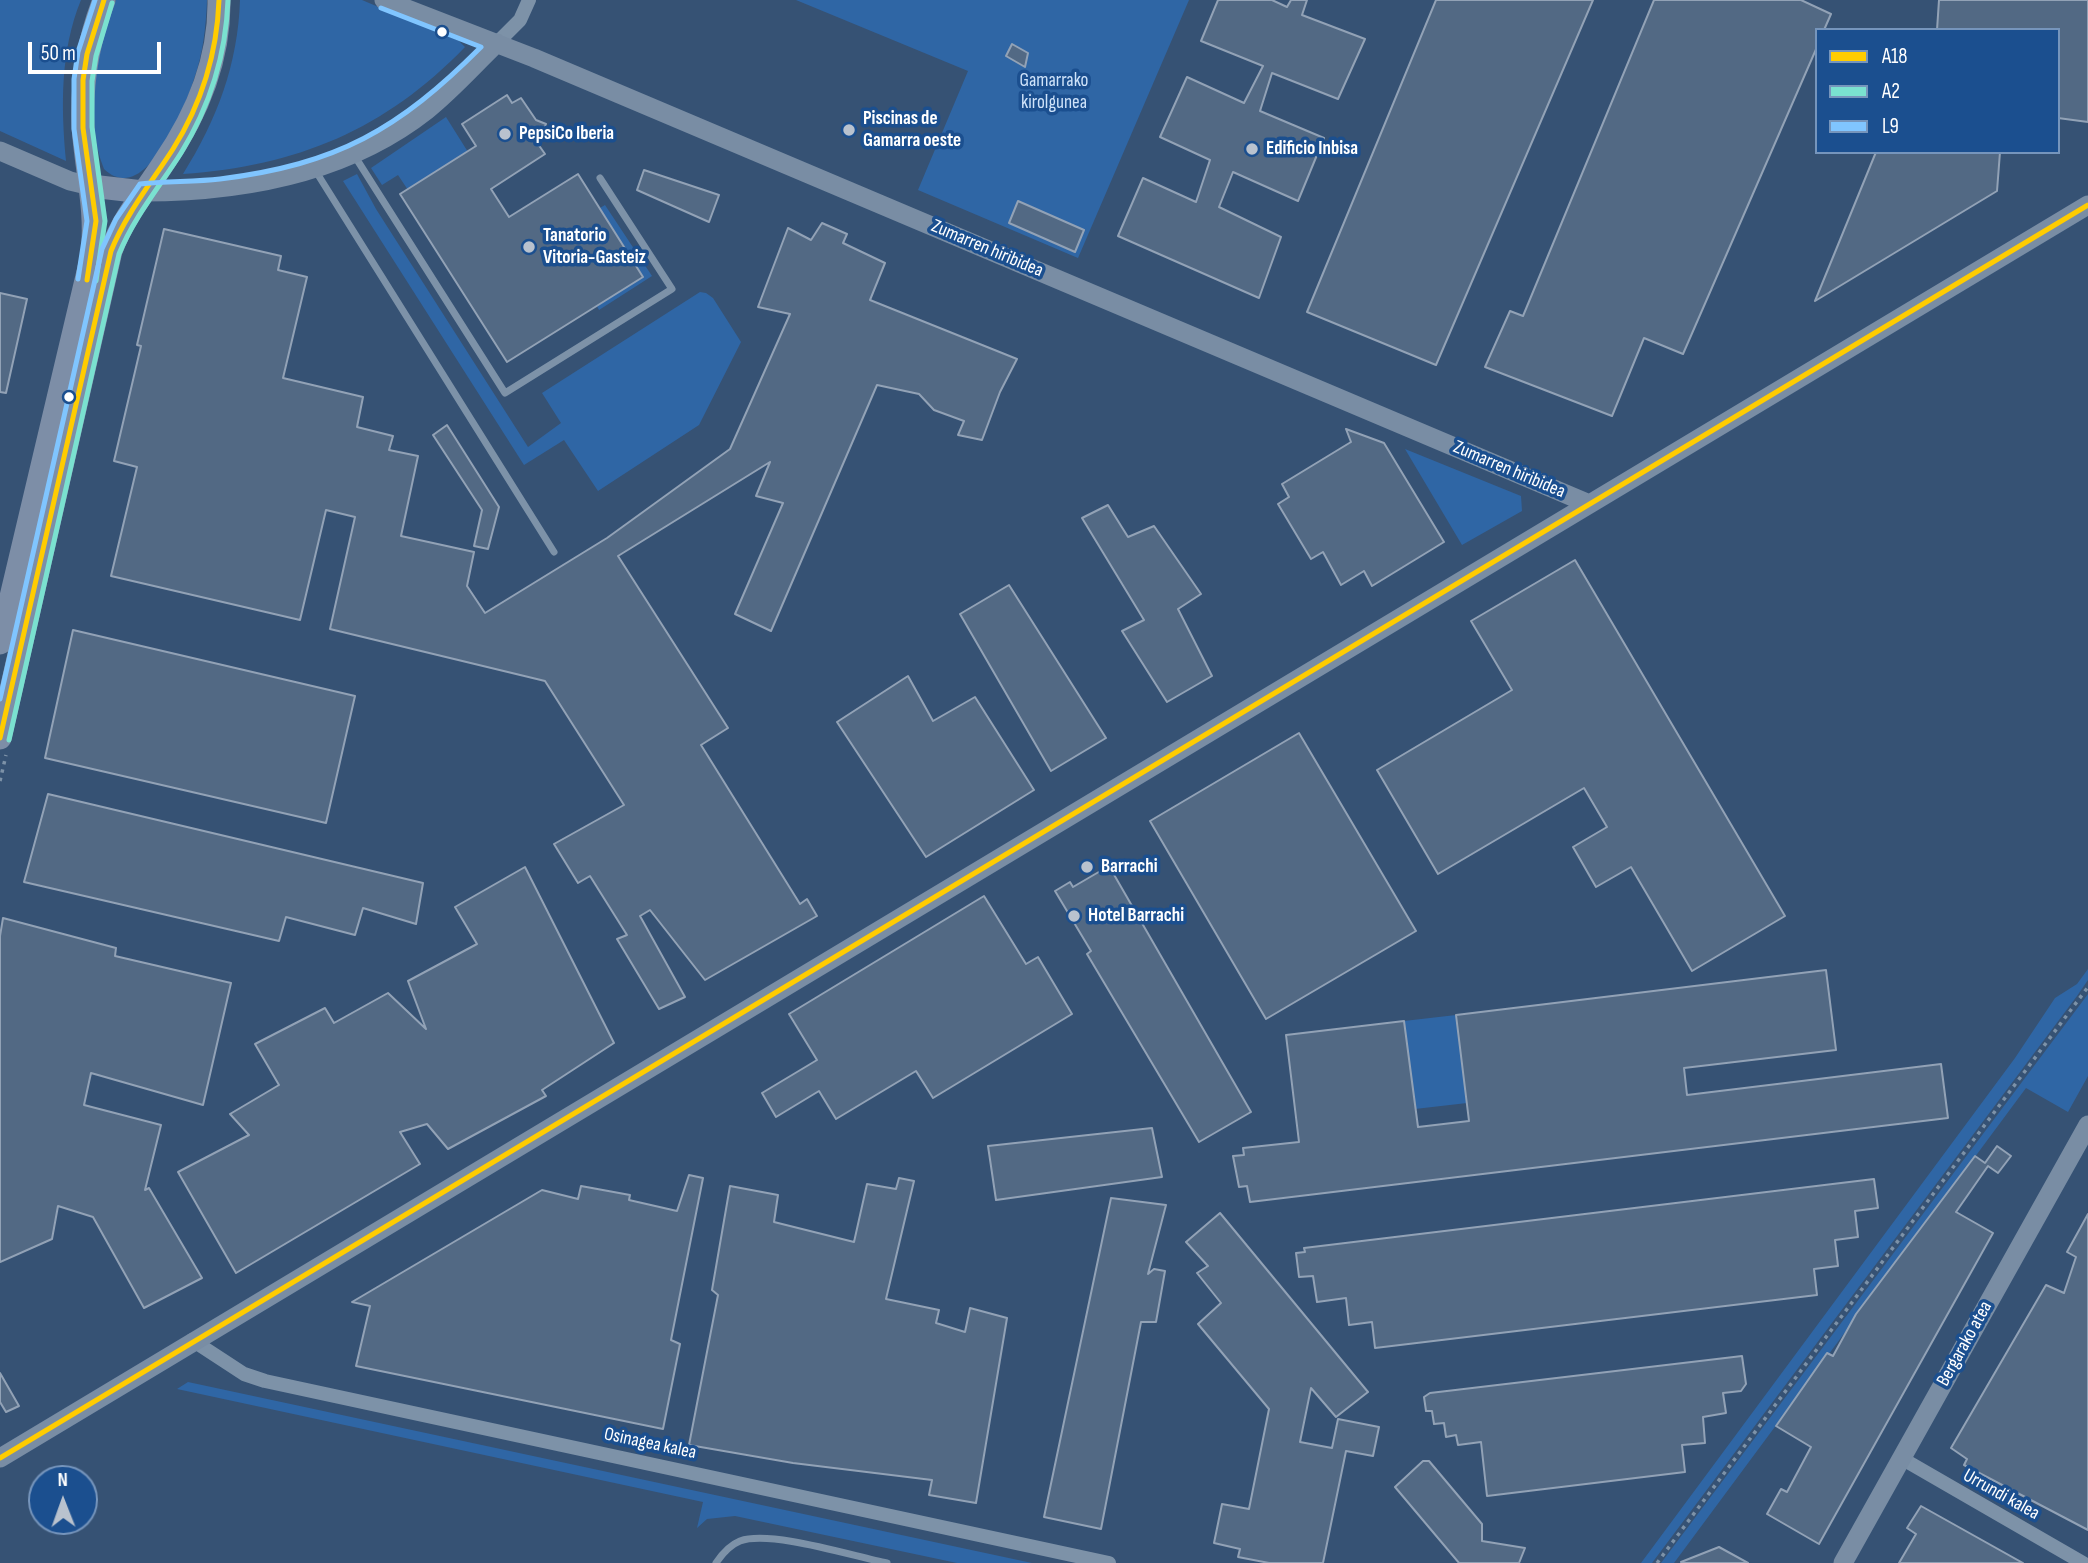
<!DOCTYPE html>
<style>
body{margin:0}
#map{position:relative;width:2088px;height:1563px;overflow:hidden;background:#365274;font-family:"Sofia Sans Condensed",sans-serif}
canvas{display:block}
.legend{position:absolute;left:1815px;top:28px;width:245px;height:126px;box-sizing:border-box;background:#1b4f8f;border:2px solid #7695bc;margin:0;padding:9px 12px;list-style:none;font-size:21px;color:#fff}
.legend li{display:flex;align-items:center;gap:14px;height:35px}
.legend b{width:35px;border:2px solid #7695bc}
.north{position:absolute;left:28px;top:1465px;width:70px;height:70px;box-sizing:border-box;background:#1b4f8f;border:2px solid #7695bc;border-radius:50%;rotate:359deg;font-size:19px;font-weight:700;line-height:28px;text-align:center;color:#fff}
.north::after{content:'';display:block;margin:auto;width:24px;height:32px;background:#b9c2ce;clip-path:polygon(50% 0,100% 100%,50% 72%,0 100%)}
.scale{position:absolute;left:28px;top:42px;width:133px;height:32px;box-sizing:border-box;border:4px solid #fff;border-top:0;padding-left:9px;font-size:21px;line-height:24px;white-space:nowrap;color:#fff;-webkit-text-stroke:5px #1b4f8f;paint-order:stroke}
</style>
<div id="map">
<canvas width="2088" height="1563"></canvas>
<ul class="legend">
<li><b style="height:9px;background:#fc0"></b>A18</li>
<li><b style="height:9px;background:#7ae1d0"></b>A2</li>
<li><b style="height:9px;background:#80c5ff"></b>L9</li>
</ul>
<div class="north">N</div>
<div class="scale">50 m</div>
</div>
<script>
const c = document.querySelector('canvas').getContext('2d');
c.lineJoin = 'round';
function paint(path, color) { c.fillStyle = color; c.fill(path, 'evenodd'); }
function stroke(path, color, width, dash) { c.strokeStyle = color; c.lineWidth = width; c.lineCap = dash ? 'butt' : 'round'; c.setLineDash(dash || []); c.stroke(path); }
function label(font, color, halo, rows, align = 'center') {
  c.font = font + ' "Sofia Sans Condensed",sans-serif'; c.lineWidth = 7; c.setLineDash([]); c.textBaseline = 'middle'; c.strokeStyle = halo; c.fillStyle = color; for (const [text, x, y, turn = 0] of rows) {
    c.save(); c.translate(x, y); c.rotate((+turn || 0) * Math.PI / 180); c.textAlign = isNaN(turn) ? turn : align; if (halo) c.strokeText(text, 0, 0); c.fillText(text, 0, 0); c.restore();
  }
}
paint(new Path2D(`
 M0,0H81C60,51 61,107 66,161L0,131Z
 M116,0H207C206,27 203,54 194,79C184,110 145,208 104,169C84,120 96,47 116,0Z
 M240,0H362L459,41L465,47C385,130 297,166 183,174C217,120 238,64 240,0Z
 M796,0H1189L1078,258L918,190L968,71Z
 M446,117L468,152L408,190L398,175L382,185L371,168Z
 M357,174L376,209L528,447L561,423L542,393L700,292L706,293L713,298L741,342L699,425L598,491L564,440L524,465L343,181Z
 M605,205L652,276L599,310L597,306L643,276L600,208Z
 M1405,449L1521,496L1522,511L1462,545Z
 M2088,969V980L2077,996L1652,1563H1641L2015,1058L2055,998L2077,984Z
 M2088,994V1076L2068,1112L2026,1088L1674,1563H1661Z
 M1456,1015L1467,1103L1337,1118L1414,1101L1404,1021Z
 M188,1382L1032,1563H957L735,1516L707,1519L697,1528L703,1502L177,1389Z`), '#2f66a5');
const building = new Path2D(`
 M1218,0H1272L1287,7L1291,0H1307L1302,15L1365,39L1338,99L1272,73L1260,111L1324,138L1298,201L1233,172L1219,207L1281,237L1259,298L1118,236L1143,178L1196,202L1210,160L1160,137L1187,77L1244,103L1263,66L1201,41Z
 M1436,0H1593L1436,365L1307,312Z
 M1654,0H1801L1831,14L1824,30H1817V47L1683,354L1644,338L1612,416L1485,367L1510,311L1523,316Z
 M1939,0H2088V122L2058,118V30H1937Z
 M1012,44L1028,53L1025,67L1006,56Z
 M507,95L512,103L521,98L536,120L546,124L538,144L545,154L491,189L509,217L578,174L643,277L507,362L400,194L476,146L462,124Z
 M1876,152H2000L1997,191L1815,301Z
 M644,170L719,195L709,222L637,190Z
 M1018,201L1084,230L1075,252L1009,223Z
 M822,223L847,234L843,243L885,263L870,300L1017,359L1000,392L982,440L958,435L964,421L934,410L919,394L877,385L771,631L735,614L783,503L756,496L770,462L618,556L728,728L701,745L800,904L807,899L817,916L705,980L650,910L640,916L685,997L659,1009L617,939L627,935L590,876L578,883L554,844L624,805L545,681L330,629L355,517L326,510L300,620L111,576L137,467L114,461L141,346L137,345L164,229L281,256L278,270L307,277L283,378L363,397L357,427L393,436L389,450L418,456L401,536L474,552L467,586L485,613L607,538L730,449L790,314L758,307L788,228L811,240Z
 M0,293L27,299L6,393L0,392Z
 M447,425L499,507L488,549L474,546L482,510L433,435Z
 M1346,429L1384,443L1444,542L1372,586L1364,571L1341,585L1323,552L1311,559L1278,504L1289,497L1282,484L1351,442Z
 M1108,505L1128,537L1154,526L1201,594L1178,609L1212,676L1167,702L1122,631L1144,620L1082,518Z
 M1575,560L1785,916L1692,971L1631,867L1596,887L1573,847L1607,827L1584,788L1438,874L1377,770L1512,690L1471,621Z
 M1009,585L1106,738L1051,771L960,614Z
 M73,630L355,696L326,823L45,758Z
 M908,676L933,721L975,697L1034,790L926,857L837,722Z
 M1299,733L1416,931L1266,1019L1150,821Z
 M48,794L423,883L416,924L363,908L355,935L286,917L279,941L24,882Z
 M1109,866L1251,1112L1199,1142L1087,954L1091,951L1055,891L1070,882L1073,887Z
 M525,867L614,1043L542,1090L546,1096L448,1149L427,1124L400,1132L420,1164L236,1273L178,1172L249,1135L230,1114L279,1085L255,1044L325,1008L334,1023L388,993L426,1029L408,981L477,944L455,907Z
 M984,896L1026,964L1038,957L1072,1014L933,1098L916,1071L836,1119L819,1091L776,1117L762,1093L817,1060L789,1014Z
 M3,918L116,948L115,956L231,983L203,1105L91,1073L84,1105L161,1125L145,1190L149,1188L202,1278L144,1308L93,1217L58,1206L52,1239L0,1262V936Z
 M1826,970L1836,1050L1684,1068L1687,1095L1941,1064L1948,1118L1250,1202L1247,1186L1239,1187L1233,1156L1244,1155L1243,1148L1299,1142L1286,1035L1404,1021L1418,1127L1469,1121L1456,1015Z
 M1152,1128L1162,1177L996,1200L988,1146Z
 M1997,1146L2011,1156L1998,1173L1988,1166L1956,1212L1993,1233L1819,1544L1767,1514L1781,1489L1787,1492L1811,1447L1776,1426L1827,1353L1833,1356L1856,1314L1975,1156L1985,1163Z
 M689,1175L703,1178L671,1340L680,1344L663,1429L356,1366L370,1306L352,1302L542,1190L578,1199L581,1186L630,1195L629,1200L677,1211Z
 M899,1178L914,1181L886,1299L939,1310L936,1323L965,1332L970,1308L1007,1318L976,1503L929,1495L932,1480L793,1463L689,1445L718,1295L712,1290L730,1186L778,1195L774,1222L854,1242L867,1184L896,1189Z
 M1874,1179L1878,1208L1855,1211L1858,1237L1835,1240L1838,1266L1814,1269L1817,1295L1375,1348L1372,1322L1349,1325L1346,1298L1317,1302L1313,1276L1299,1277L1296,1253L1305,1252L1304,1248Z
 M1111,1198L1166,1205L1148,1274L1154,1269L1165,1271L1156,1322H1141L1101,1529L1044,1517Z
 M1220,1213L1368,1392L1336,1417L1311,1388L1300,1442L1332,1448L1338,1419L1379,1427L1373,1456L1346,1451L1323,1563H1269L1238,1557L1240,1549L1214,1543L1222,1504L1249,1509L1269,1409L1198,1324L1221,1303L1197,1273L1208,1266L1186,1242Z
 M2088,1214V1530L1964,1465L1967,1459L1951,1448L2046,1285L2064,1293L2076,1257L2067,1252Z
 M1742,1356L1746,1384L1741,1391L1723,1393L1726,1413L1703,1417L1705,1443L1682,1445L1685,1472L1487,1496L1481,1442L1458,1445L1456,1435L1446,1437L1444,1423L1434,1424L1432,1411H1426L1424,1397L1430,1393Z
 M0,1373L19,1406L6,1412L0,1402Z
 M1423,1461H1429L1482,1524V1541L1525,1548L1519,1563H1459L1395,1487Z
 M1921,1506L2023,1563H1899L1916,1534L1907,1528Z
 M1719,1547L1748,1563H1682L1681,1562Z`);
paint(building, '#526984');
stroke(building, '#92a2b6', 2);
stroke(new Path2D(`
 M0,781L6,755
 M1657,1563L2088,987`), '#7d92a8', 3.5, [3.5, 5]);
stroke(new Path2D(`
 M354,155L505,393L672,289L600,178
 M315,170L554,552
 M716,1563C722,1554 730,1545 740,1541C771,1530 852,1556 887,1563`), '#7d92a8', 7);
stroke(new Path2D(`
 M497,43L520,20L529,0
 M192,1340L244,1374L265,1381L1109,1563
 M1901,1458L2083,1563`), '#7d92a8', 14);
stroke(new Path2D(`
 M384,0L534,58L1587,503
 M0,151L70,181L91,186
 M143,192C243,192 346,174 427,110C452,90 474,65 497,43
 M0,1458L2088,205
 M1843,1563L2088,1125`), '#798da4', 19);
stroke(new Path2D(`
 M91,186L143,192
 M0,643L92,255C97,209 86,171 83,127C81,82 88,41 104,0
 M0,738L111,251C123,218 144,193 163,164C196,116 220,60 219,0`), '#7d8ea7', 23);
stroke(new Path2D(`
 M87,280L96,221L83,128V80L87,54L104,0
 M0,738L111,251C126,214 151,183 173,149C202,103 217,54 219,0
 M0,1458L2088,205`), '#fc0', 5);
stroke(new Path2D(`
 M96,281L105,221L92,127V81L96,56L112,3
 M9,740L119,254C134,217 160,186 181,153C210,106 226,55 228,0`), '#7ae1d0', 5);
stroke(new Path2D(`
 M78,279L87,221L74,129V79L78,52L95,0
 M0,699L102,249L116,219L140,184C167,181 194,182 220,179C338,164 398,130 481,47L381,8`), '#80c5ff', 5);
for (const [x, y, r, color] of [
 [442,32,6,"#fff"],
 [849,130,7,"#b9c2ce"],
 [505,134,7,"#b9c2ce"],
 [1252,149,7,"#b9c2ce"],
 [529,247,7,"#b9c2ce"],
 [69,397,6,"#fff"],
 [1087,867,7,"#b9c2ce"],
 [1074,916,7,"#b9c2ce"]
]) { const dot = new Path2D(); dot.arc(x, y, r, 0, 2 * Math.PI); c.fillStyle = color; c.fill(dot); stroke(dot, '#1b4f8f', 2.5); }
label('19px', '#cfe3fa', '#1b4f8f', [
 ["Gamarrako",1054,81],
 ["kirolgunea",1054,103]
]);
label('bold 19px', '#fff', '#1b4f8f', [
 ["Piscinas de",863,119],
 ["Gamarra oeste",863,141],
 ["PepsiCo Iberia",519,134],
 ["Edificio Inbisa",1266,149],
 ["Tanatorio",543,236],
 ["Vitoria-Gasteiz",543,258],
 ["Barrachi",1101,867],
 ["Hotel Barrachi",1088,916]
], 'left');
label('19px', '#fff', '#1b4f8f', [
 ["Zumarren hiribidea",987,249,23],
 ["Zumarren hiribidea",1509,470,23],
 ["Bergarako atea",1965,1344,-61],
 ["Osinagea kalea",650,1444,12],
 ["Urrundi kalea",2001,1495,29]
]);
</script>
